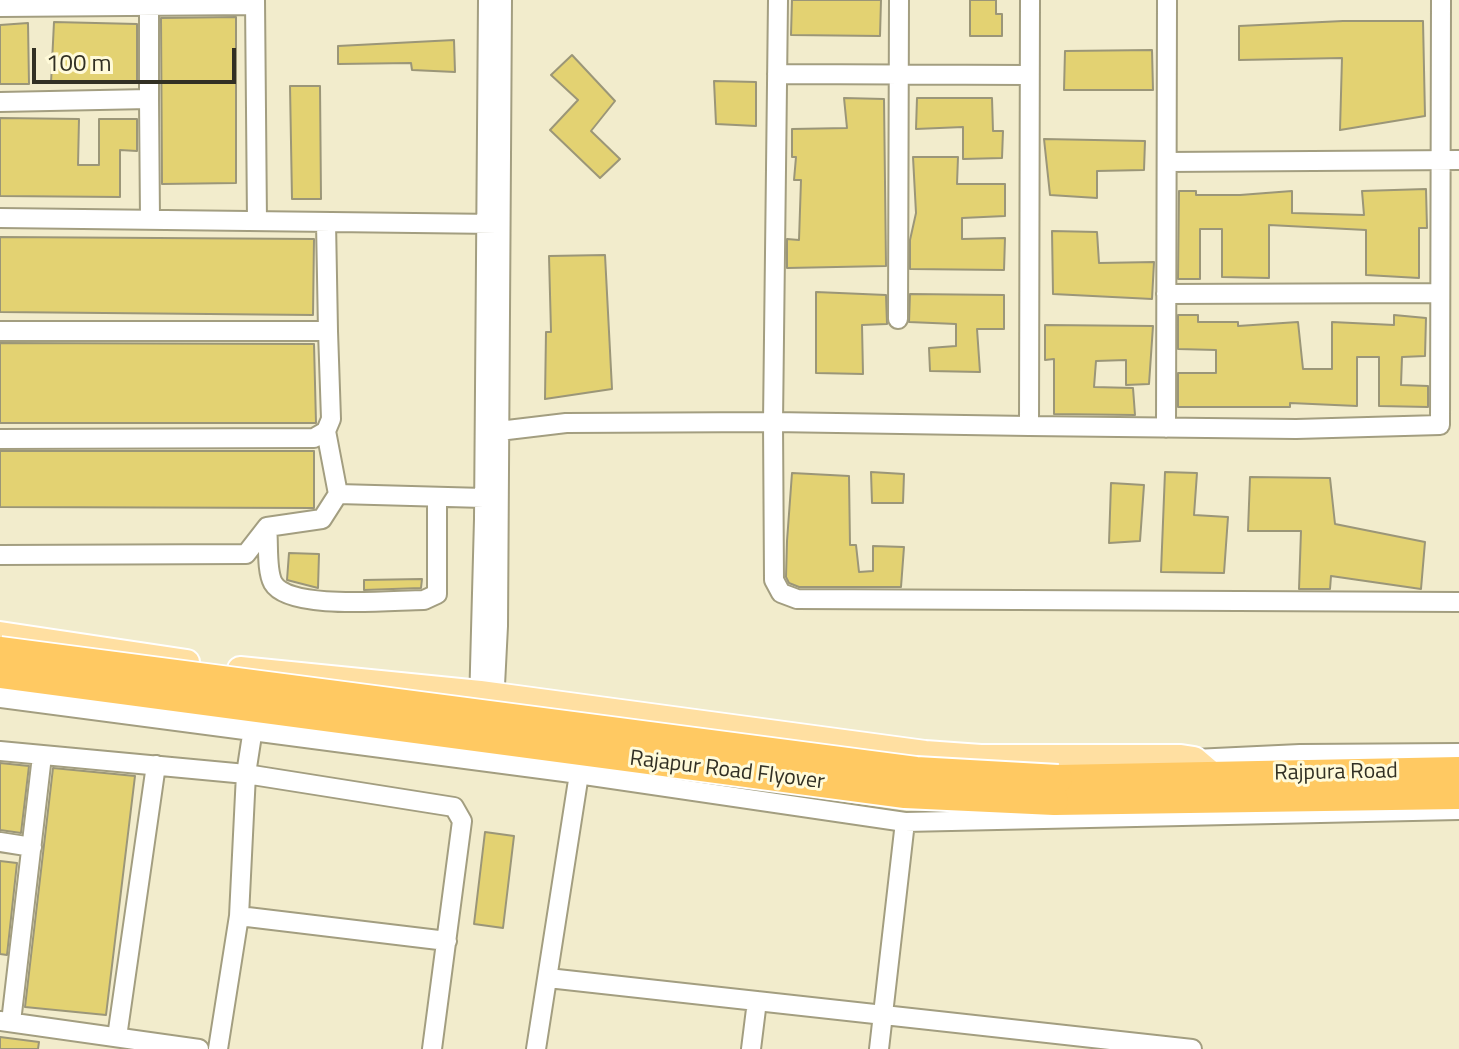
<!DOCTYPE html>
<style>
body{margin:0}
#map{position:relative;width:1459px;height:1049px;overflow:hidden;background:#f2eccc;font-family:"Titillium Web",sans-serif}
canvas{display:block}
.scale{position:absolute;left:32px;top:48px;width:204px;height:36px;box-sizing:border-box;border:4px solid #323024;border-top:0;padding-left:10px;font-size:24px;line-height:28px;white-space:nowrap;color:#323024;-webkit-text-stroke:6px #fffad9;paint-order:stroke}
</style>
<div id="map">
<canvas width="1459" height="1049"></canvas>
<div class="scale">100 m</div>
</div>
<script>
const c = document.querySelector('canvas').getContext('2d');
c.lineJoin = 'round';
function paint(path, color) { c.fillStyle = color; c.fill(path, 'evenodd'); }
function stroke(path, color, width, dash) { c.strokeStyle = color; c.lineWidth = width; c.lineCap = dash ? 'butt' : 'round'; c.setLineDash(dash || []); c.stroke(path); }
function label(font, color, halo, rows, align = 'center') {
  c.font = font + ' "Titillium Web",sans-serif'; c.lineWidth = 6; c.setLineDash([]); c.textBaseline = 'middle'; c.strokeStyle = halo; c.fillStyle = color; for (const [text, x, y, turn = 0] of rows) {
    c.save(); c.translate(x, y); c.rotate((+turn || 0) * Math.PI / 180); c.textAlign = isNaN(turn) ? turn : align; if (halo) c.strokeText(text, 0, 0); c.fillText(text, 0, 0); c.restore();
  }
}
const building = new Path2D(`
 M792,0H881L880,36L791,35Z
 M970,0H996V14H1002V36H970Z
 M236,17V183L162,184L161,18Z
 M1343,21H1423L1425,116L1340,130L1342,58L1239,60V26Z
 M54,22L137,24V82L51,83Z
 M28,23L29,84H0V25Z
 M454,40L455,72L412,70L411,63L338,64V46Z
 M1152,50L1153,90H1064L1065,51Z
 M572,55L615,101L591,131L620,159L600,178L550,130L578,100L551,75Z
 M714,81L756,82V126L716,124Z
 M290,86H320L321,199H292Z
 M844,98L884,99L886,266L787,268V239L799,240L801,180H794L796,157H792V129L847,128Z
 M917,98H992L993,131H1003L1002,158L963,159V127L916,129Z
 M0,118L79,119L78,165H99V119H137V151L120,150V197L0,196Z
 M1044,139L1145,141L1144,170L1097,171V198L1050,195Z
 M913,157H958L957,184H1005V216L962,218V239L1005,238L1004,270L910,269V240L916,213Z
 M1426,189L1427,228H1419V278L1366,275V230L1269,225V278L1222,277V229H1200V279H1178L1179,191H1196V195H1240L1292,191V213L1364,215L1362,191Z
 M1052,231L1097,232L1099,263L1154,262L1152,299L1053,294Z
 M0,237L314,239L313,315L0,312Z
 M605,255L612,389L545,399L546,332H551L549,256Z
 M816,292L886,295L887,324L862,325L863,374L816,373Z
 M910,294L1004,295V329H977L980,372L930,371L929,348L956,346V324L909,322Z
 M1178,315H1198V322H1238V326L1298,322L1303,369H1332V322L1394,325V315L1426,318L1425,356L1402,357L1401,385L1428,386V407L1379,406V357H1357V406L1290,403V407H1178V373H1216V350L1178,349Z
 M1045,325L1153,326L1149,384L1126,385V360L1096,361L1094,387L1133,388L1135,415L1054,414V359L1045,360Z
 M0,343L314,344L316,423H0Z
 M0,451H314V508L0,507Z
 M871,472L904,474L903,503H872Z
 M1165,472L1197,473L1194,515L1228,517L1224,573L1161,572Z
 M792,473L849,476L850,545H856L859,572L873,571V546L904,547L901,587H799L789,583L786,577L787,541Z
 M1250,477L1330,478L1335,524L1425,542L1421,589L1331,576L1330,589H1299L1301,531H1248Z
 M1111,483L1144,485L1140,541L1109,543Z
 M289,553L319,554L318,588L287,580Z
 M422,579L421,588L364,590V580Z
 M0,763L29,766L21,833L0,830Z
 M53,768L135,776L106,1015L25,1007Z
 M485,832L514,836L503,928L474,924Z
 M0,861L17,863L7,955L0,954Z
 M0,1037L39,1042L38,1049H0Z`);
paint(building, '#e3d272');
stroke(building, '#9b9678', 2);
const minor = new Path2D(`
 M255,0L257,221
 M778,0L773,422L1029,426L1030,0
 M0,7L255,5
 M777,74L1028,75
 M149,99L150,220
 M0,102L149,99V0
 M1167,162L1459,160
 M0,218L497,224
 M1166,294L1440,293
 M898,319L899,0
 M0,331H328L326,222
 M1029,426L1296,429L1440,425L1441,0
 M1166,428L1167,0
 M326,431L338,494
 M499,431L566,423L773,422L774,580L781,593L797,599L1459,602
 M0,439L314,438L326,431L331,419L328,331
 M267,527C269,543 266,570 273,583C289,611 393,600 424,600L437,594V497
 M0,555L246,554L267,527L322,519L338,494L484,498
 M0,698L564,772L905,822L1459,810
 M479,705L484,519L488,0
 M494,705L498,626L502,0
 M0,751L246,774L454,807L462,821L432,1049
 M1194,759L1300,754L1459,753
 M0,842L32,847
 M239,916L447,941
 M548,978L1192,1049
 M0,1021L199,1049
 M11,1022L42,756
 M117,1037L156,765
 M218,1049L239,916L246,774L254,722
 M536,1049L579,774
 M751,1049L757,1001
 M879,1049L905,822`);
const major = new Path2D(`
 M0,634L187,662
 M240,669L480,693L925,753L981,757H1181L1194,759L1214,776`);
const highway = new Path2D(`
 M1058,779L1459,771
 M1054,801L1459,795`);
stroke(minor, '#a39e80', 22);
stroke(major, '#fff', 28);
stroke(highway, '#fff', 32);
stroke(minor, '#fff', 18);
stroke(major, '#ffdfa1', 24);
stroke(highway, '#ffc962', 28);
const highwayBridge = new Path2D(`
 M0,651L916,771L1058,779
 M0,674L905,794L1054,801`);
stroke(highwayBridge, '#fff', 32, []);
stroke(highwayBridge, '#ffc962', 28);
label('22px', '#323024', '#fffad9', [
 ["Rajapur Road Flyover",727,771,7],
 ["Rajpura Road",1336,773,-1]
]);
</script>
